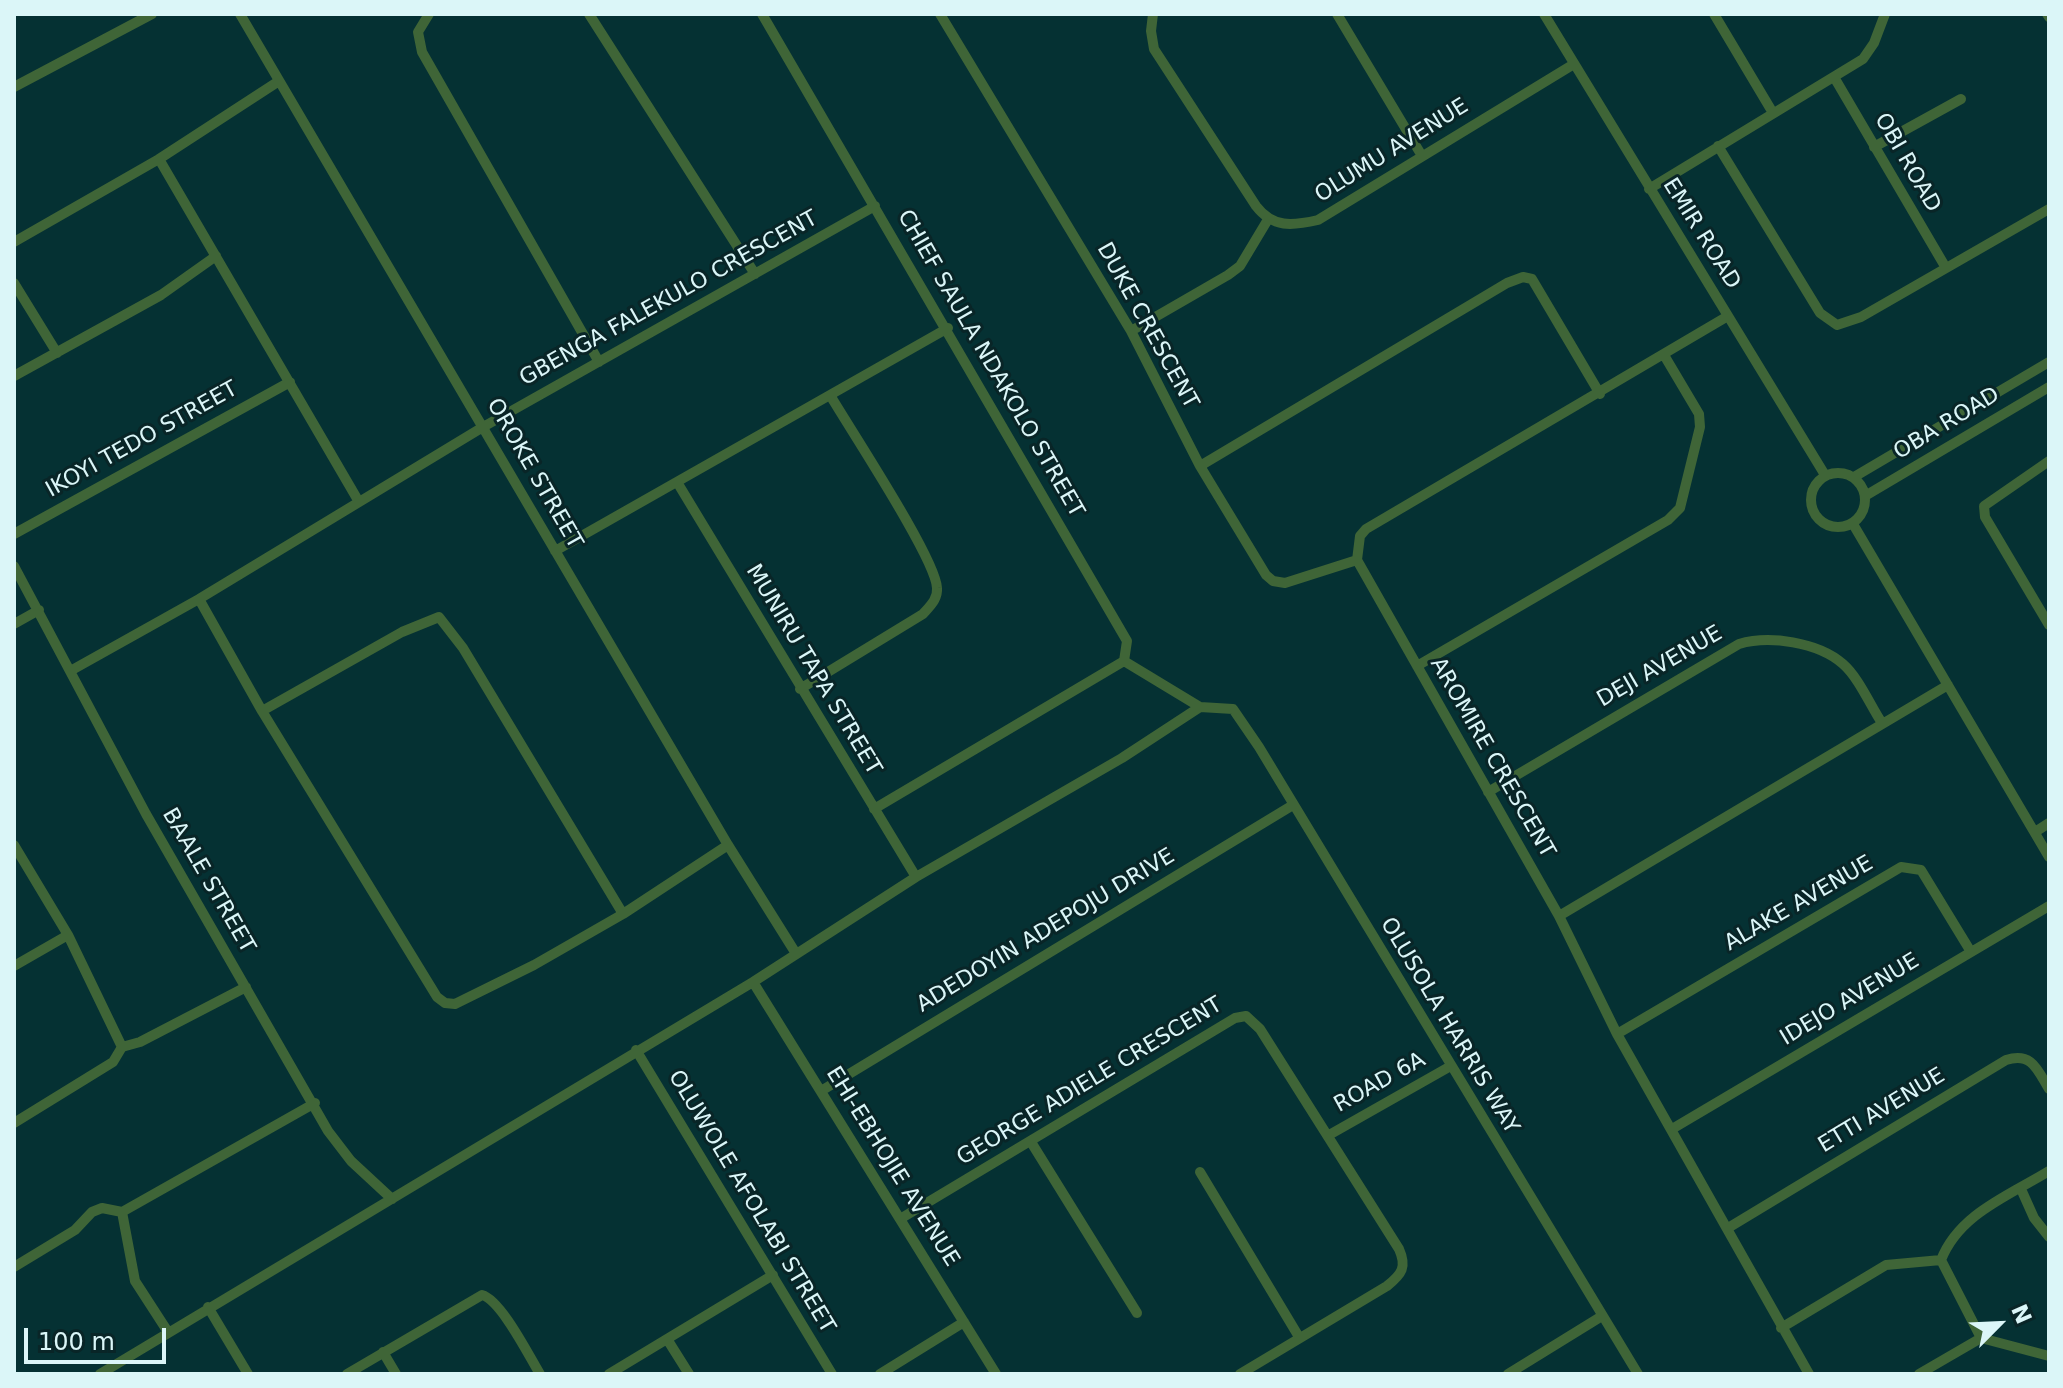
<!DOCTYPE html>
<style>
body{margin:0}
#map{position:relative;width:2063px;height:1388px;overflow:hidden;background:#053133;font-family:"DejaVu Sans",sans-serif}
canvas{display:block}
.frame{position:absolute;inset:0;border:16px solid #dbf6f8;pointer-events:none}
.north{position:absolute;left:1959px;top:1284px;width:80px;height:80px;-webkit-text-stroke:6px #092527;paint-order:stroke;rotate:66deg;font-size:22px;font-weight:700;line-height:32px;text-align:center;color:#dbf6f8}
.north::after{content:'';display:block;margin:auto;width:28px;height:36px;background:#dbf6f8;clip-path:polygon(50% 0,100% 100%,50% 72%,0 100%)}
.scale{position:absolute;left:24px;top:1328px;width:142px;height:36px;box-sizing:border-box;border:4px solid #dbf6f8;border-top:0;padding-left:10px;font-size:24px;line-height:28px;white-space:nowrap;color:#dbf6f8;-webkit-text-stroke:6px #092527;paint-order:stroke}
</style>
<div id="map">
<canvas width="2063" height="1388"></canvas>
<div class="frame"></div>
<div class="north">N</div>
<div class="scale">100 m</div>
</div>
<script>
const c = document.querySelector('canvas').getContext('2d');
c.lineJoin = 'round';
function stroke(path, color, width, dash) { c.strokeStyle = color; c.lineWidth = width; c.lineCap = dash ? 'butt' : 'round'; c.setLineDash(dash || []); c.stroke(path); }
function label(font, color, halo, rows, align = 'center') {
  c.font = font + ' "DejaVu Sans",sans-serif'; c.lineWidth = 6; c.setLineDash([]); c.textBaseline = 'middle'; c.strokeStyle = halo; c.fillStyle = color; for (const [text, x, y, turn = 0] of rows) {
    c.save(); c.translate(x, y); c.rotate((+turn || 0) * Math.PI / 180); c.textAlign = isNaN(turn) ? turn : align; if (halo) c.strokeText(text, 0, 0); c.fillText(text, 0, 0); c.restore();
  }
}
stroke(new Path2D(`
 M240,14L728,845L795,952
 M429,14L418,32L422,52L599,362
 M589,14L755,274
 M762,14L1127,641L1124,661L1200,707
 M940,14L1131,331L1200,466L1266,575L1273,581L1285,583L1357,560
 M1153,14L1151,31L1154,49L1256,206C1273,228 1292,226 1318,220L1574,64
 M1337,14L1422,156
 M1544,14L1825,475
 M1714,14L1773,113
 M2047,14L2049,17
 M1834,77L1946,268
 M279,81L159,159L359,502
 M14,87L152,14
 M1718,146L1820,313L1837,325L1861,317L2049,209
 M1874,147L1961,99
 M1649,189L1863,59L1874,43L1885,14
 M14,242L159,159
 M14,283L57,353
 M1728,316L1366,529L1360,536L1357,560L1559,916L1617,1034L1809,1374
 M1131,331L1228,275L1240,266L1267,221
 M14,376L161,295L216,256
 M2049,461L1984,506L1985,517L2049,625
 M1200,466L1507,283L1523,277L1532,279L1600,394
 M1811 500a27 27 0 1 1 54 0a27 27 0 1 1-54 0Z
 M1854,477L2049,362
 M677,482L916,877
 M1865,496L2049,387
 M1853,524L2049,857
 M14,534L290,382
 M555,551L948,328
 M14,566L146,814L328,1131L351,1161L392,1199
 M199,599L262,711L437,997L445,1003L455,1004L534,965L623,914
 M14,624L39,610
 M1417,666L1668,520L1680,508L1700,427L1699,414L1664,355
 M72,670L199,599L483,427L875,206
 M800,689L923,614C930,606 938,599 937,588C936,559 850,429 830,395
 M262,711L402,632L439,617L463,648L623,914L728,845
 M1488,792L1739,644C1769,635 1818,642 1843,664C1859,678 1870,705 1882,723
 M874,809L1124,661
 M2035,832L2049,823
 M14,845L68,935L122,1047L113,1062L14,1123
 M1559,916L1948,685
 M14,966L68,935
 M753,982L996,1374
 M1617,1034L1901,867L1921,870L1971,952
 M122,1047L140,1042L246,987
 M636,1050L832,1374
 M821,1091L1293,805
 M1672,1129L2049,906
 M1329,1135L1449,1067
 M1031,1142L1137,1313
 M1200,1172L1299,1337
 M2021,1189L2034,1218L2049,1237
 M900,1219L1235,1018L1246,1016L1260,1029L1399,1249C1407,1267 1402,1274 1387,1286L1240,1374
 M1728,1228L2006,1060C2032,1052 2037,1069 2049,1089
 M1941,1260L1981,1338L2049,1356
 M1941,1260C1959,1214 2008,1196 2049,1171
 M14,1267L75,1230L92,1212L102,1208L122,1212
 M208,1307L248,1374
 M1781,1328L1886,1265L1941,1260
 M168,1332L135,1281L122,1212L315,1103
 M667,1339L689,1374
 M383,1352L396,1374
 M100,1374L753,982L916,877L1122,758L1200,707L1233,709L1259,747L1638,1374
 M347,1374L482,1295C501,1300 529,1356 540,1374
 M609,1374L773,1275
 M880,1374L964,1322
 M1508,1374L1602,1316
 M1919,1374L1981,1338`), '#3f6537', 10);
label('22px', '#dbf6f8', '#092527', [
 ["OLUMU AVENUE",1392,151,-32],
 ["OBI ROAD",1907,163,60],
 ["EMIR ROAD",1701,234,58],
 ["GBENGA FALEKULO CRESCENT",669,299,-29],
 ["DUKE CRESCENT",1147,326,61],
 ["CHIEF SAULA NDAKOLO STREET",990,364,60],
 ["OBA ROAD",1947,424,-31],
 ["IKOYI TEDO STREET",142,440,-29],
 ["OROKE STREET",534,474,60],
 ["DEJI AVENUE",1660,667,-30],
 ["MUNIRU TAPA STREET",813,670,59],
 ["AROMIRE CRESCENT",1492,758,60],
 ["BAALE STREET",208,881,60],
 ["ALAKE AVENUE",1799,904,-30],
 ["ADEDOYIN ADEPOJU DRIVE",1046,931,-31],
 ["IDEJO AVENUE",1850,1000,-31],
 ["OLUSOLA HARRIS WAY",1449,1026,59],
 ["GEORGE ADIELE CRESCENT",1090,1082,-31],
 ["ROAD 6A",1380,1083,-29],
 ["ETTI AVENUE",1882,1111,-31],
 ["EHI-EBHOJIE AVENUE",892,1167,58],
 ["OLUWOLE AFOLABI STREET",751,1202,59]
]);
</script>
